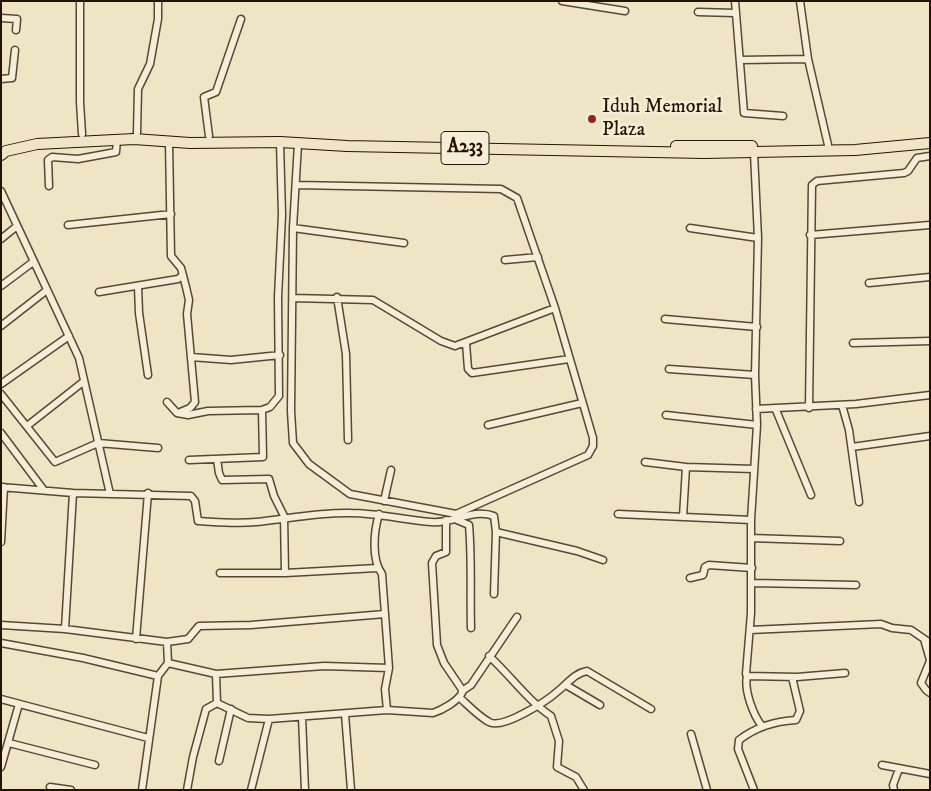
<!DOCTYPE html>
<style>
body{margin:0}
#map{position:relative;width:931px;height:791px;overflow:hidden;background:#eee5c5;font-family:"IM FELL DW Pica",serif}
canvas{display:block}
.frame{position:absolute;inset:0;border:2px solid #251300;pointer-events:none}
</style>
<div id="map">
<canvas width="931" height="791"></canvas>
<div class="frame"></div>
</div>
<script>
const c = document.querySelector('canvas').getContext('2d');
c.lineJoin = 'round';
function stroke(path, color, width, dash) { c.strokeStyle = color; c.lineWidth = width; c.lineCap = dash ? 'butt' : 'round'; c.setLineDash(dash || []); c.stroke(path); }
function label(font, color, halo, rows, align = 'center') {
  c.font = font + ' "IM FELL DW Pica",serif'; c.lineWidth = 5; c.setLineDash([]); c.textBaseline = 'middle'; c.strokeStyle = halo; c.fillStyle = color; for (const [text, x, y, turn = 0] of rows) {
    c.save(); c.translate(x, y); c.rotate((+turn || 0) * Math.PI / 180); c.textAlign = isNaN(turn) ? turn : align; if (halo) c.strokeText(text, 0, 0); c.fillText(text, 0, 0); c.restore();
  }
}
const minor = new Path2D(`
 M80,1V102L82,134
 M562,1L625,11
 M735,1L744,113L783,116
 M800,1L808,59L828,145
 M698,12L735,13
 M1,18L17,19L16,30
 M740,60L808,59
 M1,79L12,78L15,50
 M137,133L138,89L150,64L158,19V1
 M209,136L204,97L216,92L241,19
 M169,142L171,256L181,268L186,287L189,300L187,314L195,402L190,408L178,413
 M754,153L758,238L755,375L757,425L751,520V613L746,674L747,676L797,677L845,673
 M296,185L501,189L517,198L555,308L593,438V446L588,455L456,514L350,494L309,464L293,443L291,411L293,228L298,144
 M49,186L48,160L52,157L78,159L116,152L117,139
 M1,191L79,358L110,494
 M68,225L171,214
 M293,228L404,243
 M690,228L758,238
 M810,235L930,225
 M1,239L17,226
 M505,260L538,257
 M869,283L930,277
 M1,286L33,262
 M138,286L139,313L148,375
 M99,292L178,279L183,275
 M337,297L346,354L348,440
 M293,298L373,300L441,341L455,346L555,308
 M665,319L757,327
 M1,326L47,290
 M466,343L468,369L472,373L569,359
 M853,343L930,341
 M191,357L231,360L280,355
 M669,369L755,375
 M1,384L69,336
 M1,394L55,462L98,443L158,448
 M167,402L177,413L188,415L208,411L262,410L270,407L279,396L278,297L282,215L280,142
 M842,405L849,430L859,502
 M809,408L812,185L817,181L904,173L908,171L917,158L930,156
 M756,409L856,404L930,395
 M776,410L811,495
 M666,415L757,425
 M488,425L582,403
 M27,426L83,382
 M1,433L43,489
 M852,447L930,436
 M217,459L219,473L222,480L269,479L274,496L284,516L285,573
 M189,460L263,457L262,410
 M645,462L686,467
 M1,487L73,493L191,496L195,501L198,521C217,522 236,524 256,522C287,519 319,512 351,513C378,513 404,520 431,522C454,524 472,508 494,516L496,532L577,551L603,560
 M384,501L391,470
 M379,514C374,531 371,559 382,574L389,668L385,689L387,710
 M618,514L751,520
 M683,517L686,467L754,469
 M457,520L469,525C472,560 470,593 471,628
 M751,538L840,541
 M1,542L4,487
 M220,573H285L377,568
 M690,578L703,575L705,567L709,565L752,568
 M752,583L856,585
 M494,594L496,532
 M1,625L65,629L167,642L188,639L199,626L251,625L385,614
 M65,629L73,493
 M750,630L881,624L892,628L911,630L930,643
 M136,639L148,493
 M924,639L930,660
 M1,643L83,658L158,676
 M489,656C511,676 527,700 551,716L559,741L557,767L576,777L584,790
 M930,661L921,683L926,690L930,693
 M168,663L216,674L324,666L389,668
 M747,676C744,690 753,715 762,726
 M566,685L600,705
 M462,691L471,685L517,617
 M459,697C468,705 478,716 489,722C502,730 547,701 558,691C567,684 575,673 587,671L651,709
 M1,699L148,738
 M217,703L248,718L269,719L387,710L433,713C442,710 459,701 463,691L444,663L437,645L432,563L436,556L446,552V520
 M345,714L351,790
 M302,717L305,790
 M691,734L707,790
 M9,743L95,765
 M219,761L231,709
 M882,765L930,774
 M1,767L19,704
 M50,787L71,790
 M142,790L158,676L168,663L167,642
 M187,790L193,757L206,709L217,703L216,674
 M251,790L269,719
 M754,790L738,749L739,740C756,727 775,721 796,720L800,711L792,677
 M894,790L893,785L899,769`);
const highway = new Path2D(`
 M676,146H752
 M1,155L6,151L37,144L134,139L190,143L280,142L347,146L704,153L855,150L930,143`);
stroke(minor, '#574831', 9);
stroke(highway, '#251300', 12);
stroke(minor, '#f4eed9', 6);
stroke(highway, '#eee5c5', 10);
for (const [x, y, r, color] of [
 [592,119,5,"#8f2418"]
]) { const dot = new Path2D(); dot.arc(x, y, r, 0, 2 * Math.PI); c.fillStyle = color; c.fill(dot); stroke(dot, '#f4eed9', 2); }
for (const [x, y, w] of [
 [465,148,48]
]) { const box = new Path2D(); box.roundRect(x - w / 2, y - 16.5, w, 33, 4); c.fillStyle = '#f4eed9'; c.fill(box); stroke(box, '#251300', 1); }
label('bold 19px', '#251300', null, [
 ["A233",465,148]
]);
label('20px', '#251300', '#f4eed9', [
 ["Iduh Memorial",602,108],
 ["Plaza",602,131]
], 'left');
</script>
